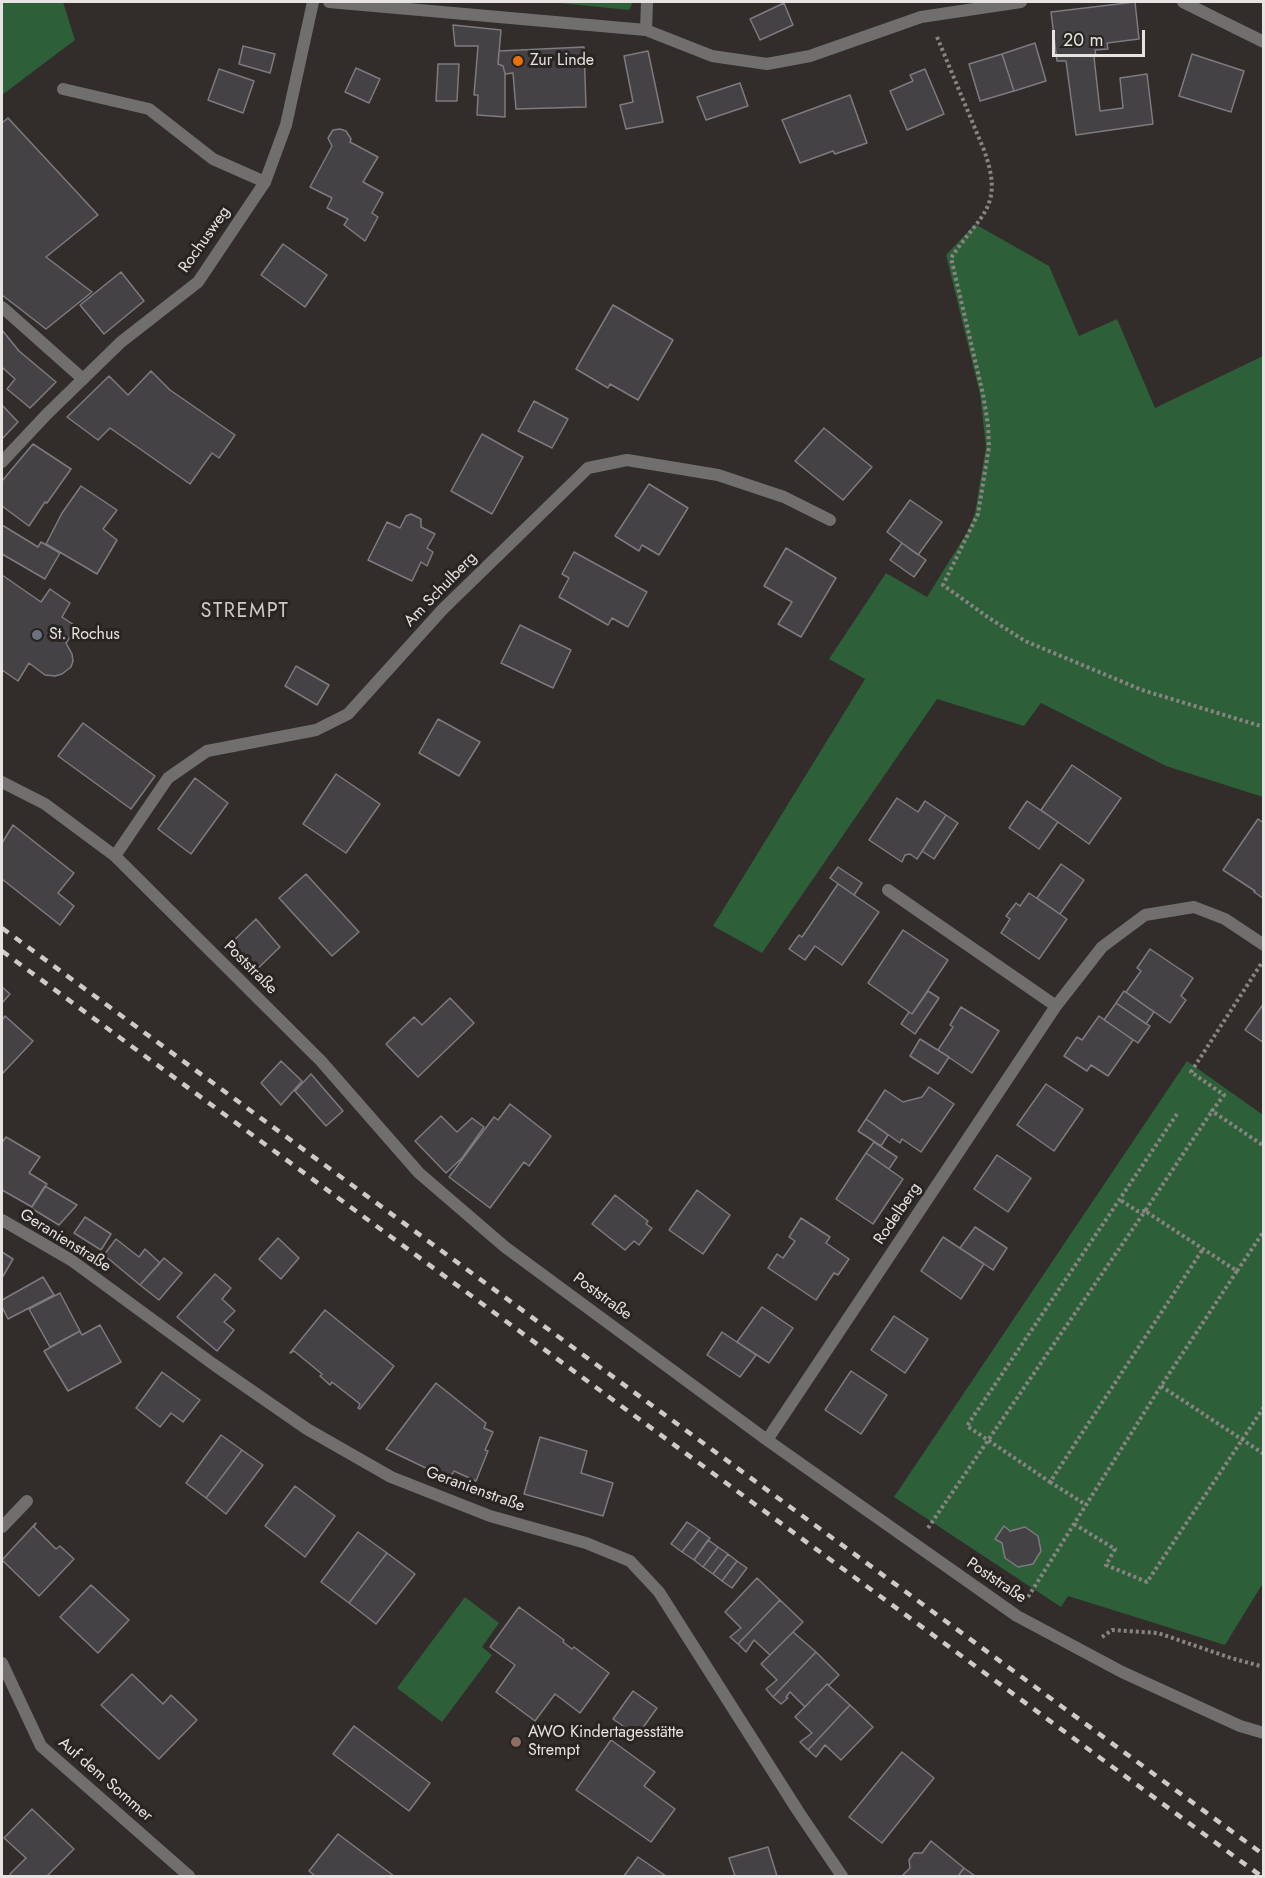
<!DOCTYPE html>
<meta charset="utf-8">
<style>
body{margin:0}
#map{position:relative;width:1265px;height:1878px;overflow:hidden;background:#322d2a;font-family:Jost,sans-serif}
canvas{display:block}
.frame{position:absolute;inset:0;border:3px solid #e6e3e1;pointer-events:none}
.scale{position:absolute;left:1052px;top:30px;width:93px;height:27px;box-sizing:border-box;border:3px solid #e6e3e1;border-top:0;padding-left:8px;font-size:18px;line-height:21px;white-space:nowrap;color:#e6e3e1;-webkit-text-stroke:4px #282421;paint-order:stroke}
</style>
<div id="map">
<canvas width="1265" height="1878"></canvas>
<div class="frame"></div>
<div class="scale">20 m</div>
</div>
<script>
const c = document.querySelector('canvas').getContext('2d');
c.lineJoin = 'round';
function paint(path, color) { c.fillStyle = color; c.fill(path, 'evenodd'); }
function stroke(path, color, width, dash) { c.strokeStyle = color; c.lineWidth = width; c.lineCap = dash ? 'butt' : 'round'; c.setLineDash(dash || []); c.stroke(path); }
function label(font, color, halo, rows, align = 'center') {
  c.font = font + ' Jost,sans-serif'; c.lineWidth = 6; c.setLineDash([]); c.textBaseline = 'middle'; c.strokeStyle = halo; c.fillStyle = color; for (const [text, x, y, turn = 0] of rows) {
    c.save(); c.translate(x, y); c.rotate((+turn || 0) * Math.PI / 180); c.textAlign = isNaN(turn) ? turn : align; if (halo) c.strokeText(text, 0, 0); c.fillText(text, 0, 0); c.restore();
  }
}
paint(new Path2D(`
 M2,2H63L75,40L2,95Z
 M550,2H633L629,10Z
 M975,224L1049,266L1079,336L1117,319L1155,408L1263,356V797L1166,766L1041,703L1024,726L937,699L762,953L713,926L865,679L829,659L886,573L927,597L968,531L975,513L986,447L980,394L946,255Z
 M1187,1061L1263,1115V1583L1225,1645L1068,1596L1061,1607L894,1497Z
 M465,1597L499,1623L482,1647L492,1655L442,1722L397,1688Z`), '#2d5f39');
const building = new Path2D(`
 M1135,2L1139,39L1107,43L1108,49L1095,50L1096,56L1094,57L1100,111L1123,108L1120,78L1147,74L1153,124L1076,135L1066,61H1057L1051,12Z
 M784,3L793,25L760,40L750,19Z
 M453,25L501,30L498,64L503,66L505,74V117L477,115L478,95H474L478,46H455Z
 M1035,43L1046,81L1014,91L1002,54Z
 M243,46L275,54L270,73L239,64Z
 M584,47L586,107L516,109L513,73L505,74L503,66L498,64L499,51Z
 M648,51L663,122L626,129L620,105L633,102L624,56Z
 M1002,54L1014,91L980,101L969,64Z
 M1192,54L1244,71L1231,112L1179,96Z
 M438,64H459L457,101H436Z
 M356,68L380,79L369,103L345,92Z
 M219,69L254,81L243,113L208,100Z
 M925,69L944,114L907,130L890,91L913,81L910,75Z
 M740,83L748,106L706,120L697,97Z
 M850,95L867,143L835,154L833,151L800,163L782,120Z
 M8,118L98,215L46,257L92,292L46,329L2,295V123Z
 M340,129L346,131L351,139L350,142L378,157L363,182L383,193L372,213L378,217L365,241L344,225L348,219L327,208L332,198L310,187L332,146L328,138L333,130Z
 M283,244L327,275L305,307L261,275Z
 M121,272L144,301L104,334L80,305Z
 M613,305L673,340L638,400L610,384L608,388L576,369Z
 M2,330L19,351L56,382L30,408L7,389L15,379L3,368L2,370Z
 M151,371L170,390L235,435L219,458L212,453L190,484L110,428L98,440L67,417L109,376L128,395Z
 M534,401L568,419L552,448L518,431Z
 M2,405L18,422L2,439Z
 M824,428L872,467L843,500L795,461Z
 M482,434L523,457L492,514L451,491Z
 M33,444L71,469L47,503L45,502L29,526L2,506V481Z
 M649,484L688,508L659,555L642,545L639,551L615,536Z
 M81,486L117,510L103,529L117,540L97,574L46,544L62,513Z
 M910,500L942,522L918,555L887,532Z
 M411,514L421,519V527L435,534L427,548L433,552L427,566L421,562L412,581L368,560L387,522L400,528L406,516Z
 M2,525L38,547L41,542L60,553L45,579L2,554Z
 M902,543L926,560L914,577L890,560Z
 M786,548L836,578L801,637L778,624L792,602L764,586Z
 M574,552L647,592L628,627L612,618L608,625L559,597L569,578L562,574Z
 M2,575L41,602L50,589L70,603L62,617L77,627L66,643L72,654L73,661L71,667L62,674L55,676L45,675L29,663L18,681L2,670Z
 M520,625L571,650L553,688L501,663Z
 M296,666L329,685L317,705L285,686Z
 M438,719L480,742L459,776L419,753Z
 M83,723L155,776L131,809L58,756Z
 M1072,765L1121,798L1089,844L1041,810Z
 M336,774L380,804L346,853L303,824Z
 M195,778L228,803L191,854L158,829Z
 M897,798L918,812L925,801L946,815L917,859L910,854L905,855L902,862L869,840Z
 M1027,801L1058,822L1039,849L1009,828Z
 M946,815L958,823L934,859L922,851Z
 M1258,819L1264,823V899L1254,892L1255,891L1223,870Z
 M13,825L74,873L58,893L74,906L60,925L2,879V843Z
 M1061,864L1084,880L1060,914L1037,898Z
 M838,867L862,883L854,895L830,878Z
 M306,874L359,932L332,956L279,898Z
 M838,884L879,912L842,965L815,946L805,960L789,949L799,935L802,937Z
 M1029,893L1067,919L1039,959L1001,933L1010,919L1006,916L1016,903L1020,906Z
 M256,919L280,947L254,972L228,946Z
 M903,930L948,960L912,1014L868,983Z
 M1150,949L1193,978L1181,996L1186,1000L1170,1023L1126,992L1141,971L1137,968Z
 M2,987L10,994L2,1003Z
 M928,991L939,998L915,1034L901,1024L909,1012L912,1014Z
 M1124,991L1154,1012L1146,1024L1116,1003Z
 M450,998L474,1023L418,1077L386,1044L414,1017L422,1025Z
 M1116,1003L1150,1026L1138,1043L1104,1020Z
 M1264,1003V1043L1245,1030Z
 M961,1007L999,1031L972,1073L938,1050L953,1027L950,1025Z
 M5,1016L33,1041L2,1074V1020Z
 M1099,1016L1133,1040L1108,1076L1091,1065L1087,1071L1064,1056L1077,1037L1082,1040Z
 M920,1039L949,1057L938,1074L910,1056Z
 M281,1061L302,1081L281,1105L261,1083Z
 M311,1074L343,1111L326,1126L295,1091Z
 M1046,1084L1083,1109L1054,1151L1017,1125Z
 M929,1087L954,1104L921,1152L902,1139L900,1143L866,1119L885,1090L903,1102L922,1097Z
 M510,1104L551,1136L529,1166L524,1162L490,1208L449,1177L494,1117L498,1120Z
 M441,1116L457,1132L472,1118L484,1127L462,1158L446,1173L415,1141Z
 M866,1119L888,1135L881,1146L858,1131Z
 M6,1137L40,1157L29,1173L47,1184L32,1207L2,1190V1139L3,1141Z
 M874,1142L897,1157L889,1169L866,1153Z
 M866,1153L903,1179L873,1224L836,1199Z
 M997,1155L1031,1178L1008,1212L974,1189Z
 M45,1186L77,1205L59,1225L31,1208Z
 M697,1190L730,1215L703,1254L669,1230Z
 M615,1195L648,1221L646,1224L652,1228L639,1245L634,1241L625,1250L592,1224Z
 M85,1217L111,1234L101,1250L74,1233Z
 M801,1218L830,1237L826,1243L849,1259L838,1275L834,1273L816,1300L768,1268L777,1254L783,1258L795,1241L789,1237Z
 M975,1227L1007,1248L993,1270L960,1248Z
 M943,1237L984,1264L961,1299L921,1271Z
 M278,1238L299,1258L281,1279L259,1259Z
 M116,1239L139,1257L145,1249L160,1263L140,1285L104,1255Z
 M2,1252L13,1259L2,1278Z
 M164,1258L182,1273L159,1300L140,1285Z
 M215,1274L231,1288L222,1299L235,1311L224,1322L234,1330L217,1351L177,1317Z
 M43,1277L54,1295L8,1319L2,1307V1300Z
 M60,1293L80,1331L50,1347L29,1309Z
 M762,1307L793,1328L769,1363L737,1342Z
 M325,1310L394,1366L360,1409L358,1408L360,1404L332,1382L330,1385L320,1376L322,1374L294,1351L290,1353Z
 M894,1316L928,1339L905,1373L871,1350Z
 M100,1325L121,1362L68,1391L44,1351L80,1331L82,1335Z
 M722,1332L756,1355L740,1377L707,1355Z
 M851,1371L887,1395L861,1434L825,1410Z
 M162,1372L200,1400L183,1422L171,1413L160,1427L136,1408Z
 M436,1383L486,1423L484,1428L493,1432L485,1450L488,1451L476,1481L454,1471L449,1479L386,1449Z
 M221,1435L242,1450L206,1498L186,1483Z
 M540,1437L587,1451L581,1473L613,1483L603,1516L524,1494Z
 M242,1450L263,1465L226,1514L206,1498Z
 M295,1486L335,1516L305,1557L265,1526Z
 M687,1522L699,1530L682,1552L671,1544Z
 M36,1523L34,1527L56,1549L60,1546L74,1559L39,1596L2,1560Z
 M1004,1526L1010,1531L1025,1527L1038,1536L1041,1551L1033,1564L1018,1567L1005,1558L1002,1543L995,1539Z
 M699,1530L710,1538L694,1560L682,1552Z
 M358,1532L387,1553L349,1603L321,1582Z
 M708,1540L718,1547L703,1567L694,1560Z
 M718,1547L728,1554L713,1574L703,1567Z
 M387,1553L415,1574L376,1624L349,1603Z
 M728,1554L737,1561L722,1581L713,1574Z
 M737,1561L747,1568L732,1588L722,1581Z
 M757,1578L780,1600L738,1644L730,1637L741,1628L725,1612Z
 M91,1585L129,1620L98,1653L60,1617Z
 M780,1600L803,1622L770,1655L754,1640L746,1652L738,1644Z
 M519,1607L564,1640L563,1642L572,1649L574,1647L609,1673L580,1713L555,1694L535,1721L496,1692L515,1665L490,1647Z
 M793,1632L816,1652L773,1697L766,1689L777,1680L761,1664Z
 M816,1652L839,1675L829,1685L827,1684L805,1707L790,1692L786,1697L788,1698L781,1704L773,1697Z
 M132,1674L163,1704L171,1695L197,1720L159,1759L101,1705Z
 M827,1684L850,1705L808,1750L800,1742L812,1733L795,1717Z
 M633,1691L657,1708L637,1736L613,1719Z
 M850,1705L873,1727L841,1760L825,1745L816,1757L808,1750Z
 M354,1726L430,1783L409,1811L333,1754Z
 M611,1740L655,1772L644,1786L675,1809L651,1842L576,1790Z
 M902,1752L934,1778L882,1843L849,1817Z
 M32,1809L74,1849L47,1876H12L10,1874L26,1858L4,1838Z
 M338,1834L394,1876H315L309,1871Z
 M931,1841L964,1868L958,1876H902L910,1868L909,1860L914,1853H922Z
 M768,1847L777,1876H735L729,1858Z
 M638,1857L666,1876H624Z
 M964,1868L975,1876H958Z`);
paint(building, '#454246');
stroke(building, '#7e7a7f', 1.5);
stroke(new Path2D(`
 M937,37L984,150C1005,208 980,214 951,258L983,394L988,425L989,447L978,514L943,585L989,618L1025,641L1142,690L1264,727
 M1261,964L1191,1072L1224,1095L1212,1111L1264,1146
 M1177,1114L967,1426L1050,1482L1203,1249
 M1237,1271L1264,1231
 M1161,1386L1264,1454
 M1050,1482L1086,1505
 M1074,1524L1115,1549L1106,1565L1147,1582L1264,1407
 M928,1528L1145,1211H1137L1119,1199
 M1028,1597L1161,1386L1237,1271L1145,1211L1212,1111
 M1102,1637L1112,1630L1158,1633L1231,1658L1264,1667`), '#888481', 4, [3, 3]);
stroke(new Path2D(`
 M63,89L149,109L213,159L265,182
 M2,307L83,379
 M2,1527L27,1501`), '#716f6d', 12);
stroke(new Path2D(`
 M329,2L646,30L712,56L767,64L810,56L921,17L1021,2
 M1183,2L1264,42
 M646,30L647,2
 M2,462L47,414L121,342L198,282L265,182L286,125L313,2
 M2,782L45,804L115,856L321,1061L419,1173L505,1247L767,1440L1017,1616L1122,1672L1240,1726L1264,1733
 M115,856L168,778L207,751L316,730L348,714L443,609L588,468L627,460L718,475L784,497L830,520
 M888,890L1056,1006
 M2,1220L71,1260L213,1364L307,1429L391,1477L490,1516L586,1543L630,1561L659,1592L798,1811L842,1876
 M767,1440L1056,1006L1102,947L1145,915L1194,907L1225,919L1264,945
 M2,1663L41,1746L189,1876`), '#716f6d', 12);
stroke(new Path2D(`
 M2,928L1264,1855
 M2,951L1261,1876`), '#cdcac8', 4.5, [8, 8]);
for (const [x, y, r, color] of [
 [518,61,6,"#e8710a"],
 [37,635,6,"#6b7280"],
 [516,1742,6,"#8d6e63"]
]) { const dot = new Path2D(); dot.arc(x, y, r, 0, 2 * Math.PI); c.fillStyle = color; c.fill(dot); stroke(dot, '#282421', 2); }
label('16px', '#e6e3e1', '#282421', [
 ["Zur Linde",530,61],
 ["St. Rochus",49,635],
 ["AWO Kindertagesstätte",528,1733],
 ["Strempt",528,1751]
], 'left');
label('16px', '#e6e3e1', '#282421', [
 ["Rochusweg",205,240,-55],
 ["Am Schulberg",441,590,-46],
 ["Poststraße",250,968,45],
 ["Rodelberg",898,1214,-56],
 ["Geranienstraße",65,1241,32],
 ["Poststraße",602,1297,36],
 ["Geranienstraße",475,1490,20],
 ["Poststraße",996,1581,34],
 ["Auf dem Sommer",105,1780,41]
]);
c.letterSpacing = '1.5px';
label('20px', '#cfc9c4', '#282421', [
 ["STREMPT",245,612]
]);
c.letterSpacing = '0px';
</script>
